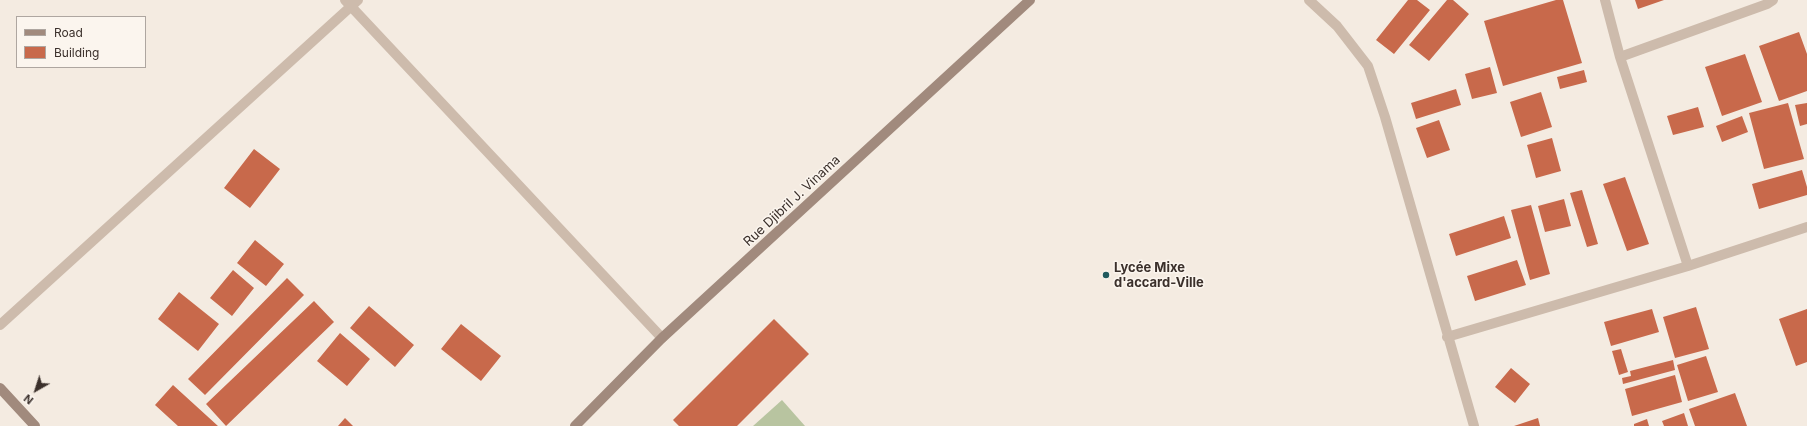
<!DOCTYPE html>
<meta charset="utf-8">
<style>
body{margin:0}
#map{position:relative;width:1807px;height:426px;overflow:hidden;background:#f4ebe1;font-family:Inter,sans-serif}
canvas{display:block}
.legend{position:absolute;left:16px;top:16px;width:130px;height:52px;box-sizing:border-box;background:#fbf5ee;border:1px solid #aea6a0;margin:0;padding:5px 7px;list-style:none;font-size:12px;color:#3b302b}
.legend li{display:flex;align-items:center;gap:8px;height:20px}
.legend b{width:20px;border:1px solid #aea6a0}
.north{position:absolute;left:16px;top:370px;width:40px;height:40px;-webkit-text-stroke:3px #fbf5ee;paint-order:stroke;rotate:219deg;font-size:11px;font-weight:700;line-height:16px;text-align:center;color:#3b302b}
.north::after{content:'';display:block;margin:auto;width:14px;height:18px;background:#3b302b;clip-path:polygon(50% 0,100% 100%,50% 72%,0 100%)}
</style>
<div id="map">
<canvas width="1807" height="426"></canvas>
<ul class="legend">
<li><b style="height:5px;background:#a18a7d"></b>Road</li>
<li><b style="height:11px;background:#c8694b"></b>Building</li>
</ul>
<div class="north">N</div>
</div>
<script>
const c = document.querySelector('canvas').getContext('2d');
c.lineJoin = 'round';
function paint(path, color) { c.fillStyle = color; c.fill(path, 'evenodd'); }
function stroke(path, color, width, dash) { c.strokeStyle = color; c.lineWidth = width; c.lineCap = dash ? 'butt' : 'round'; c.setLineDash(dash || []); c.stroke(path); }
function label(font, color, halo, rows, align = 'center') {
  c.font = font + ' Inter,sans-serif'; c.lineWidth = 3; c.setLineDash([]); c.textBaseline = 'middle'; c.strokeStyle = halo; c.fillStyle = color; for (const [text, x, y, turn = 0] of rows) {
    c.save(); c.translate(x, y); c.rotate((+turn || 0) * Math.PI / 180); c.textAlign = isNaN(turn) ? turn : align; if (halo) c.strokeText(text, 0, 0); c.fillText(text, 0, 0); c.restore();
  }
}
paint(new Path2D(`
 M782,400L805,426H753Z`), '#b8c4a0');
paint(new Path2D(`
 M1408,0H1417L1430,10L1394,54L1376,40Z
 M1447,0H1453L1469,14L1429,61L1409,45Z
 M1556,0H1563L1582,63L1503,86L1484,21Z
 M1635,0H1664L1638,9Z
 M1799,32L1807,54V91L1779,101L1759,46Z
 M1745,54L1762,102L1722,116L1705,67Z
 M1490,67L1497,93L1472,99L1465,74Z
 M1584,70L1587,82L1560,89L1557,77Z
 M1456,89L1461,105L1416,119L1411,103Z
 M1541,92L1552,127L1521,137L1510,102Z
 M1788,103L1804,159L1764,169L1749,113Z
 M1807,103V124L1800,126L1795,105Z
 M1698,107L1704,127L1673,135L1667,116Z
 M1742,116L1748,132L1722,142L1716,126Z
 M1439,120L1450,150L1427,158L1416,128Z
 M1552,138L1561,171L1536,178L1527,145Z
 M254,149L280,169L250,208L224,188Z
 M1802,170L1807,187V195L1759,209L1752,184Z
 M1625,177L1649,244L1627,251L1603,184Z
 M1582,190L1598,244L1587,247L1570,193Z
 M1564,199L1571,226L1545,232L1538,206Z
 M1531,205L1550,274L1530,280L1511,210Z
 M1504,216L1511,238L1456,256L1449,234Z
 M255,240L284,264L266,286L237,263Z
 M1517,260L1526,285L1475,301L1467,276Z
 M233,270L254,288L232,316L210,298Z
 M287,278L304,295L205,395L188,379Z
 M179,292L219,324L198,351L158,319Z
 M314,301L334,322L226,426L206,404Z
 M369,306L414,345L395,367L350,328Z
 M1696,307L1709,349L1675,358L1663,317Z
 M1652,309L1659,332L1611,346L1604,322Z
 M1807,309V362L1796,366L1779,319Z
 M774,319L809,354L737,426H679L673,420Z
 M461,324L501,356L481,381L441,349Z
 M340,333L370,359L347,386L317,361Z
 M1621,349L1628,372L1619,375L1612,351Z
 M1706,356L1718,392L1688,401L1677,365Z
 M1673,360L1675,370L1623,384L1622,378L1631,376L1630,371Z
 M1511,368L1530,384L1515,403L1495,387Z
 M1675,375L1682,402L1632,416L1625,389Z
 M173,385L218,426H178L155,405Z
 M1735,393L1747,426H1695L1689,409Z
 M1684,413L1688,426H1664L1662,421Z
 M345,418L353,426H338Z
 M1538,418L1540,426H1514Z
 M1647,419L1649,426H1634V424Z`), '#c8694b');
stroke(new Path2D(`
 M345,0L662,338
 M1309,0L1337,26L1368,66L1385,117L1474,426
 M1605,0L1620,57L1688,266
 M1620,57L1767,4L1773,0
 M0,325L358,0
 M1447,337L1688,266L1807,227`), '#cdbbac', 10);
stroke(new Path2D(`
 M0,388L35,426
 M575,426L662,338L1030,0`), '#a18a7d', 10);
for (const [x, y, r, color] of [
 [1106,275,4,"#1f5a5e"]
]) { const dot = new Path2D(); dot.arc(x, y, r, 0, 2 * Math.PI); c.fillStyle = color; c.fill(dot); stroke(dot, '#fbf5ee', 1.5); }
label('13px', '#3b302b', '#fbf5ee', [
 ["Rue Djibril J. Vinama",792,201,-43]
]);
label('bold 13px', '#3b302b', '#fbf5ee', [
 ["Lycée Mixe",1114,268],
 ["d'accard-Ville",1114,283]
], 'left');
</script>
